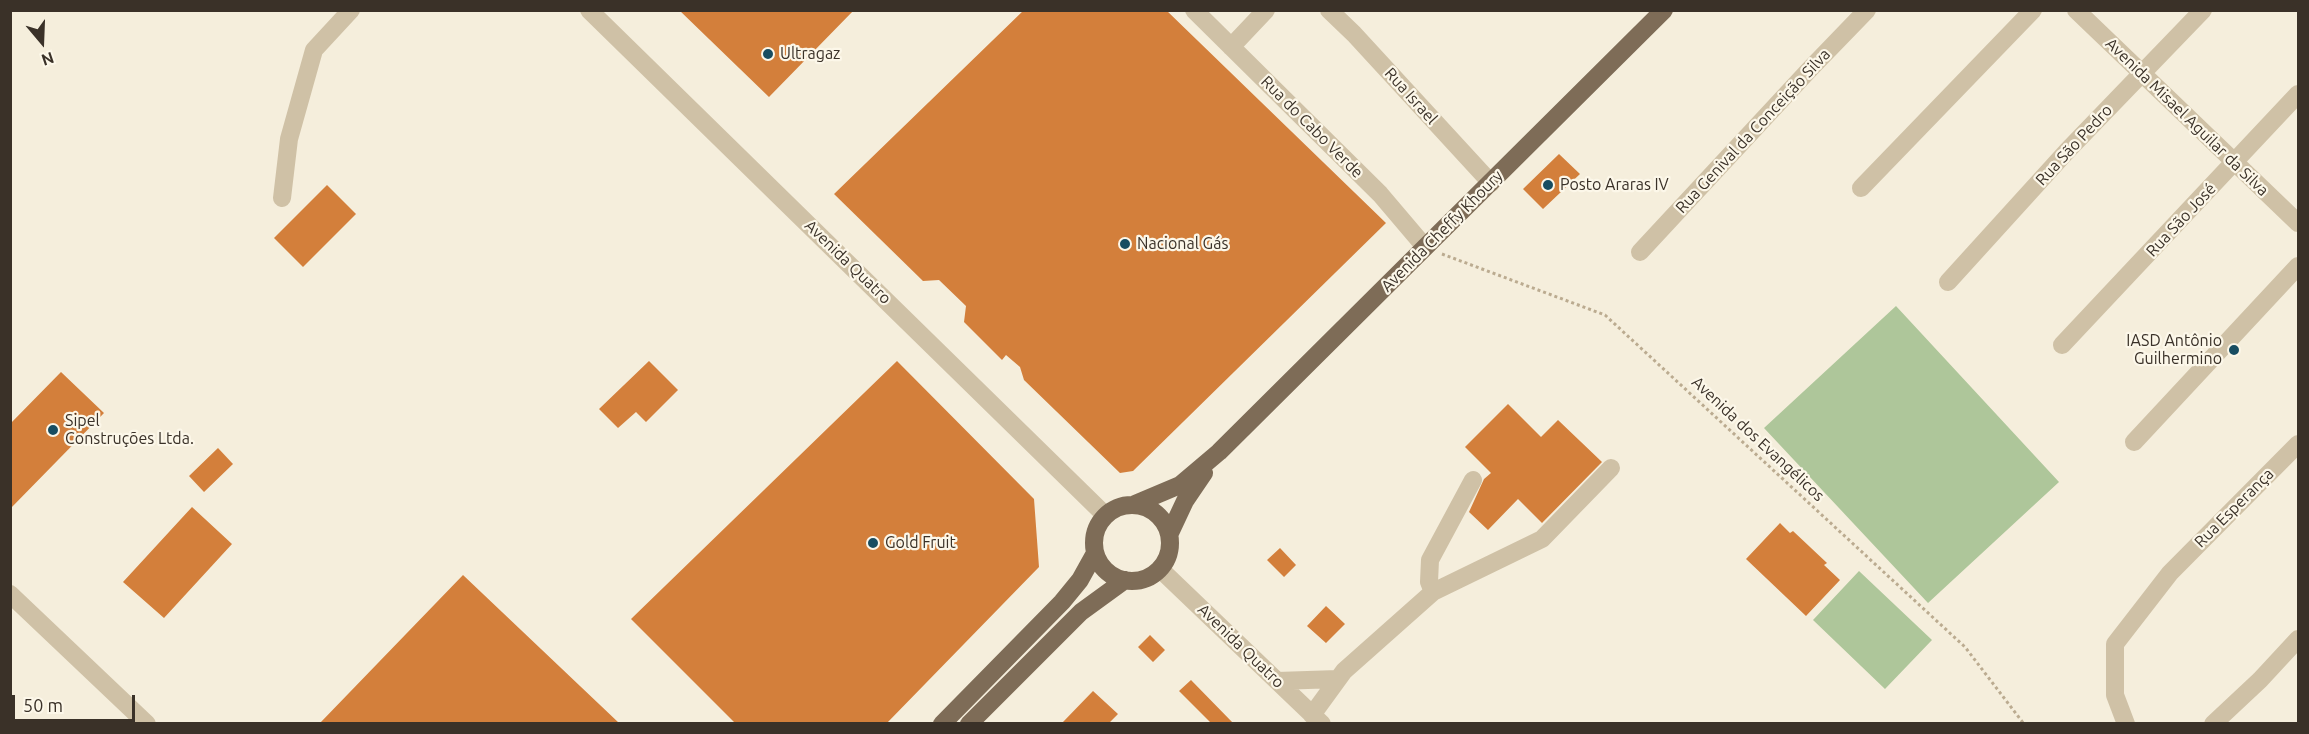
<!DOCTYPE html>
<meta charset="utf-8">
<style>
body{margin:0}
#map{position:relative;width:2309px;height:734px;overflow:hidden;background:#f5eedc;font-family:Ubuntu,sans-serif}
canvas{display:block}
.frame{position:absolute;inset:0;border:12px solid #3a3128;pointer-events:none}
.north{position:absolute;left:12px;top:12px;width:60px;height:60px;-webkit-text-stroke:4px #fcf7e9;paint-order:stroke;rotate:161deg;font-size:16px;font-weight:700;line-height:24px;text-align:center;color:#3a3128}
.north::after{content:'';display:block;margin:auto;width:21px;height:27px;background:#3a3128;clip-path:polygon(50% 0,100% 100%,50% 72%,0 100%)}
.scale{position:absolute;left:12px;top:695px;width:123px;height:27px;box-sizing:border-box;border:3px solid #3a3128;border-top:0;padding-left:8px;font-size:18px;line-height:21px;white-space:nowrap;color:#3a3128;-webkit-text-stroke:4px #fcf7e9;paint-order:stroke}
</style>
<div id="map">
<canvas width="2309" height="734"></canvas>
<div class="frame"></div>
<div class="north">N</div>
<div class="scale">50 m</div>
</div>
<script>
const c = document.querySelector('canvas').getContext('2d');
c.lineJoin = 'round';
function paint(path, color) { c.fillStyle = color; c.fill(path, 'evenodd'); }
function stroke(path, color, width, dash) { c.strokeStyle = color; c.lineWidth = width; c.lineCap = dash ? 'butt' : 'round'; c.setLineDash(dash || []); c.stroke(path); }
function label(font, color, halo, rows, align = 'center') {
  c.font = font + ' Ubuntu,sans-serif'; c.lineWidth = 4.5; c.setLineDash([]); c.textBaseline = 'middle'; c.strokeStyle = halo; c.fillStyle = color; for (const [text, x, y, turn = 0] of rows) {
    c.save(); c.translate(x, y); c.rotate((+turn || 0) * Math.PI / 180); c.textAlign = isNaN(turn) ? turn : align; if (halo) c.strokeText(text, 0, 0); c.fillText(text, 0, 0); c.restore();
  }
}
paint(new Path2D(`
 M1896,306L2059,482L1928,603L1764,428Z
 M1859,571L1932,640L1885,689L1813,620Z`), '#aec69a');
paint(new Path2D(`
 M679,10H854L769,97Z
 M1024,10H1166L1386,223L1133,471L1120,473L1024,380L1020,367L1006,355L1002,360L964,322L966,306L939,280L923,281L834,194Z
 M1559,154L1580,174L1543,209L1523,189Z
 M327,185L356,214L303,267L274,238Z
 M649,361L678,390L646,422L636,412L618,428L599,409Z
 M897,361L1034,499L1039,567L887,723H735L631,619Z
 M61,372L104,413L10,509V424Z
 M1508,404L1541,437L1558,420L1602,462L1542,523L1518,499L1488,530L1469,512L1484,479L1491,473L1465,447Z
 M218,448L233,464L204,492L189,476Z
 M192,507L232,544L164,618L123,582Z
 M1780,523L1790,533L1793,531L1827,563L1824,565L1840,580L1806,616L1746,559Z
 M1280,548L1296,565L1284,577L1267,560Z
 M463,575L619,723H320Z
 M1326,606L1345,624L1326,643L1307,626Z
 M1150,635L1165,650L1153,662L1138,647Z
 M1191,680L1233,723H1211L1179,691Z
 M1093,691L1118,714L1109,723H1062Z`), '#d37f3b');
stroke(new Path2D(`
 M1442,254L1605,315L1965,647L2024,724`), '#bbab90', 3, [3, 3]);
stroke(new Path2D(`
 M589,10L1105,515
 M1194,10L1380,194L1425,247
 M1329,10L1354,34L1491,183
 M2076,10L2298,223
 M1231,47L1266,10
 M1861,188L2033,10
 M282,198L289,139L314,50L351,10
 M1640,252L1809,70L1867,10
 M1948,282L2067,151L2203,10
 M2062,345L2298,94
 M2134,442L2298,266
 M1160,569L1322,724
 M1433,592L1429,582L1430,560L1473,480
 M10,594L147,724
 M1277,681L1338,679
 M1312,715L1344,671L1433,592L1542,539L1611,468
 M2126,724L2115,695V644L2170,573L2298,444
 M2213,724L2260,680L2298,639`), '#cfc1a6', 18);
stroke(new Path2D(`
 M1135,504L1180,485L1219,452L1664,10
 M1094 543a38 38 0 1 1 76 0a38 38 0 1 1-76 0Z
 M1170,533L1185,501L1204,473
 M942,724L1062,602L1080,580L1095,553
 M969,724L1081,612L1125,580`), '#7e6c57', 18);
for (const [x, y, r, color] of [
 [768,54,6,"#184d61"],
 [1548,185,6,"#184d61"],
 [1125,244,6,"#184d61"],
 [2234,350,6,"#184d61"],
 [53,430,6,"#184d61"],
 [873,543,6,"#184d61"]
]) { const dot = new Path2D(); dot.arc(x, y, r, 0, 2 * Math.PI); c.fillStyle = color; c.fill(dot); stroke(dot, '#fcf7e9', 2); }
label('16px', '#3a3128', '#fcf7e9', [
 ["Ultragaz",780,54],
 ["Posto Araras IV",1560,185],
 ["Nacional Gás",1137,244],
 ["IASD Antônio",2222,341,"right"],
 ["Guilhermino",2222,359,"right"],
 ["Sipel",65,421],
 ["Construções Ltda.",65,439],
 ["Gold Fruit",885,543]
], 'left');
label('16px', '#3a3128', '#fcf7e9', [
 ["Rua Israel",1411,96,48],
 ["Avenida Misael Aguilar da Silva",2187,117,44],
 ["Rua do Cabo Verde",1312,127,45],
 ["Rua Genival da Conceição Silva",1753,131,-47],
 ["Rua São Pedro",2074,145,-47],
 ["Rua São José",2181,220,-47],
 ["Avenida Cheffy Khoury",1442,231,-45],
 ["Avenida Quatro",848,262,44],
 ["Avenida dos Evangélicos",1758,439,43],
 ["Rua Esperança",2234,508,-45],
 ["Avenida Quatro",1241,646,44]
]);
</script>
